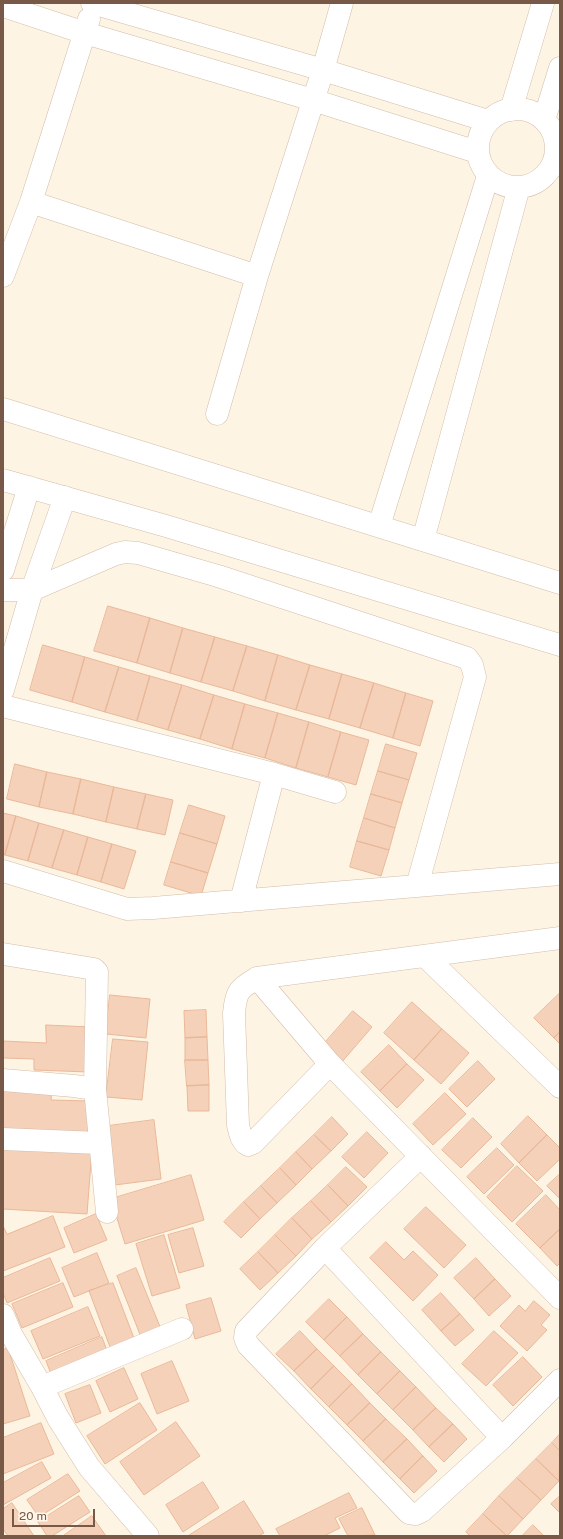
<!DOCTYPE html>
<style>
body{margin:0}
#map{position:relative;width:563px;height:1539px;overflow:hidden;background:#fef4e3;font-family:"Public Sans",sans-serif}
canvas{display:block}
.frame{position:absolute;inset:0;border:4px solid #785947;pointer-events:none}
.scale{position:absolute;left:12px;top:1509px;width:83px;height:18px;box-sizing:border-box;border:2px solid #785947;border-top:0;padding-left:5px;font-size:12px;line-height:14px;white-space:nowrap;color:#785947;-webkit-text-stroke:3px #fff7eb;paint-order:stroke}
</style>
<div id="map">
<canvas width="563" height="1539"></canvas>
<div class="frame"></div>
<div class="scale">20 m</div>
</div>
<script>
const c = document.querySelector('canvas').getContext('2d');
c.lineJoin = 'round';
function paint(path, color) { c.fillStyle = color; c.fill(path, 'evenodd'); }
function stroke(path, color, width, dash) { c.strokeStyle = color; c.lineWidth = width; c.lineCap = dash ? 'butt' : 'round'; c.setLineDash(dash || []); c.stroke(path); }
const building = new Path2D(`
 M108,606L150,618L137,663L94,651Z
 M150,618L183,628L170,673L137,663Z
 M183,628L215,637L201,682L170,673Z
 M215,637L247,646L233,691L201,682Z
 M43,645L85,657L72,702L30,690Z
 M247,646L278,655L265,701L233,691Z
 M278,655L310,665L296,710L265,701Z
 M85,657L119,667L105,712L72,702Z
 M310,665L342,674L329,719L296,710Z
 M119,667L150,676L137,721L105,712Z
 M342,674L374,683L360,728L329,719Z
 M150,676L182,685L168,730L137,721Z
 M374,683L406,693L393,738L360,728Z
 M182,685L214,695L200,739L168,730Z
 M406,693L433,701L420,746L393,738Z
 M214,695L245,704L232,749L200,739Z
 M245,704L278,713L265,758L232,749Z
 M278,713L309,722L296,768L265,758Z
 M309,722L341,732L328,777L296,768Z
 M341,732L369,740L356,785L328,777Z
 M386,744L417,753L409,780L378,771Z
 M15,764L47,772L39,807L7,799Z
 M378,771L409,780L402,803L371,794Z
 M47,772L81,779L73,814L39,807Z
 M81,779L114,787L106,822L73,814Z
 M114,787L146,794L137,829L106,822Z
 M146,794L173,800L165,835L137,829Z
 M371,794L402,803L395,828L364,818Z
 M189,805L225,816L217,844L180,833Z
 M3,813L16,816L5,855L3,854Z
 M16,816L39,823L28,861L5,855Z
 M364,818L395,828L389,850L357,841Z
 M39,823L64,830L52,868L28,861Z
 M64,830L88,837L77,875L52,868Z
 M180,833L217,844L208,873L171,862Z
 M88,837L112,844L101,882L77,875Z
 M357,841L389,850L381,876L350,867Z
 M112,844L136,851L124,889L101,882Z
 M171,862L208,873L201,896L164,885Z
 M560,993V1032L554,1038L534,1018Z
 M110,995L150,999L146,1038L106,1034Z
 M412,1002L442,1029L414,1060L384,1033Z
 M206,1010L207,1037L185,1038L184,1011Z
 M353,1011L372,1027L341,1063L322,1046Z
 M46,1025L91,1027L89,1072L34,1070V1059L3,1058V1041L46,1043Z
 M442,1029L469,1053L441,1084L414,1060Z
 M560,1032V1044L554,1038Z
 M207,1037L208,1060H185V1038Z
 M113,1039L148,1042L142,1100L106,1097Z
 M389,1045L407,1064L380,1091L361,1072Z
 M185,1060H208L209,1085L187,1086Z
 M478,1061L495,1079L467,1107L449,1089Z
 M407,1064L424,1080L397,1108L380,1091Z
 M3,1083L52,1085L51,1100L89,1101L88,1135L3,1132Z
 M209,1085V1111H188L187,1086Z
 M445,1093L466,1114L433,1145L413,1124Z
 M528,1116L547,1135L519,1163L501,1144Z
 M332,1117L348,1134L331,1151L314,1135Z
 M473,1118L492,1137L461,1168L442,1150Z
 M154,1120L161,1179L115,1185L108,1126Z
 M367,1132L388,1153L364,1178L342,1157Z
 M314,1135L331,1151L312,1169L296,1152Z
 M547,1135L560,1148V1159L537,1181L519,1163Z
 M3,1143L92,1149L87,1214L3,1209Z
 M497,1148L514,1165L484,1194L467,1177Z
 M296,1152L312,1169L296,1185L280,1168Z
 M517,1166L543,1191L512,1222L487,1197Z
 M346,1167L367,1187L348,1206L328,1185Z
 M280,1168L296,1185L277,1203L261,1186Z
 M560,1174V1199L547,1186Z
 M191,1175L204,1220L125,1244L111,1199Z
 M328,1185L348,1206L331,1222L311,1201Z
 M261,1186L277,1203L260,1219L244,1202Z
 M546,1195L560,1210V1229L540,1248L516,1224Z
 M311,1201L331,1222L312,1239L292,1218Z
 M244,1202L260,1219L241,1238L224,1222Z
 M426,1207L466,1245L444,1268L404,1229Z
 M96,1214L107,1240L74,1253L64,1228Z
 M53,1216L65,1247L3,1271V1226L7,1234Z
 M292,1218L312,1239L296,1256L275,1235Z
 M193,1228L204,1266L179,1273L168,1235Z
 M560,1229V1263L557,1266L540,1248Z
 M164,1235L180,1288L152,1296L136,1244Z
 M275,1235L296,1256L278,1273L258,1252Z
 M386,1242L404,1260L413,1251L438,1275L413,1301L370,1258Z
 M258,1252L278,1273L260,1290L240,1269Z
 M97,1253L109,1283L74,1297L62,1268Z
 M50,1258L60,1281L7,1303L3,1293V1278Z
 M476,1258L495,1279L474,1299L454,1278Z
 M136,1268L161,1329L141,1337L117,1276Z
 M495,1279L511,1296L489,1316L474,1299Z
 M63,1283L73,1307L22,1328L12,1304Z
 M113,1283L137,1346L113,1355L89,1291Z
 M441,1293L460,1314L441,1331L422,1310Z
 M211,1298L221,1331L195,1339L186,1305Z
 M329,1299L347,1317L324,1340L306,1322Z
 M534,1301L550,1315L541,1325L547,1330L527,1351L500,1326L519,1305L525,1311Z
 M88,1307L100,1336L43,1359L31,1331Z
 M460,1314L474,1330L455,1346L441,1331Z
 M347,1317L363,1334L340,1356L324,1340Z
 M300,1331L317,1349L294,1371L276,1354Z
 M494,1331L518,1353L486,1386L462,1364Z
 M363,1334L381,1352L358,1375L340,1356Z
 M102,1337L109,1356L53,1379L46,1361Z
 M8,1348L30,1416L3,1424V1350Z
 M317,1349L334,1366L311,1389L294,1371Z
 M381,1352L400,1371L377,1394L358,1375Z
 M523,1357L542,1377L513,1406L493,1385Z
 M172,1361L189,1401L157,1414L141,1374Z
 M334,1366L352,1384L329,1407L311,1389Z
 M124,1368L138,1399L110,1412L96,1381Z
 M400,1371L416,1387L393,1410L377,1394Z
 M352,1384L370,1403L347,1425L329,1407Z
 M90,1385L101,1413L76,1423L65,1394Z
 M416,1387L436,1408L413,1430L393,1410Z
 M140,1403L157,1430L105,1464L87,1436Z
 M370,1403L386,1419L363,1441L347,1425Z
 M436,1408L453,1424L429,1447L413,1430Z
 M386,1419L407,1439L383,1462L363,1441Z
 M176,1422L200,1456L144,1495L120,1462Z
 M41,1423L54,1454L3,1474V1438Z
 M453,1424L467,1439L444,1462L429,1447Z
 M560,1434V1451L552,1443Z
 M407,1439L423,1456L400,1479L383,1462Z
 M552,1443L560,1451L559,1481L536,1459Z
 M423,1456L437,1471L414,1493L400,1479Z
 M536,1459L559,1481L541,1500L517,1478Z
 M42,1462L51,1478L3,1505V1483Z
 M68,1474L80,1491L39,1517L27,1500Z
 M517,1478L541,1500L523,1519L499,1496Z
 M203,1482L219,1508L183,1532L166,1505Z
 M349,1493L357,1508L335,1518L340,1528L324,1536H280L276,1529Z
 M79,1496L90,1512L52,1536H47L38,1522Z
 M499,1496L523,1519L507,1536L483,1514Z
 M560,1496V1513L551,1504Z
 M244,1501L264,1533L258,1536H188Z
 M12,1503L34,1536H8L3,1529V1509Z
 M362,1508L375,1535L348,1536L339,1519Z
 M483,1514L507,1536H470L466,1532Z
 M92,1516L106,1536H63Z
 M533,1525L544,1536H522Z`);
paint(building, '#f5d1b9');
stroke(building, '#e9b898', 1);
const minor = new Path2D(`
 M92,3L323,70L488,121
 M3,6L85,33L313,100L477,152
 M478 148a39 39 0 1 1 78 0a39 39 0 1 1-78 0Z
 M511,110L543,3
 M544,120L560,68
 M31,202L257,276
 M3,276L31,202L89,19
 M3,409L560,583
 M217,414L257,276L323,70L342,3
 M3,480L166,526L560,645
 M379,526L488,176
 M423,540L519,187
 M3,570L29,487
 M3,590H32L116,554L125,552L138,553L218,576L467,658L472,665L475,677L417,886
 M3,690L32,590L65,497
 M3,706L274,774L335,792
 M3,871L127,909L153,908L560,874
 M241,901L274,774
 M560,938L257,978L330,1064L560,1298
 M3,954L94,969L97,972L95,1089
 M426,957L560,1087
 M257,978C238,989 236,992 234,1013L238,1125C240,1133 241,1141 248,1145L253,1143L330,1064
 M3,1080L74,1086L95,1089L107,1212
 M3,1139L99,1143
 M421,1156L325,1248L246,1331L245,1338L248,1345L409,1513L416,1514L422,1511L502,1438L560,1380
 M325,1248L502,1438
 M3,1315L11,1334L42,1387L58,1418L89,1467L148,1536
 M42,1387L182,1329`);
stroke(minor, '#d2bdab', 23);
stroke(minor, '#fff', 22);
</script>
